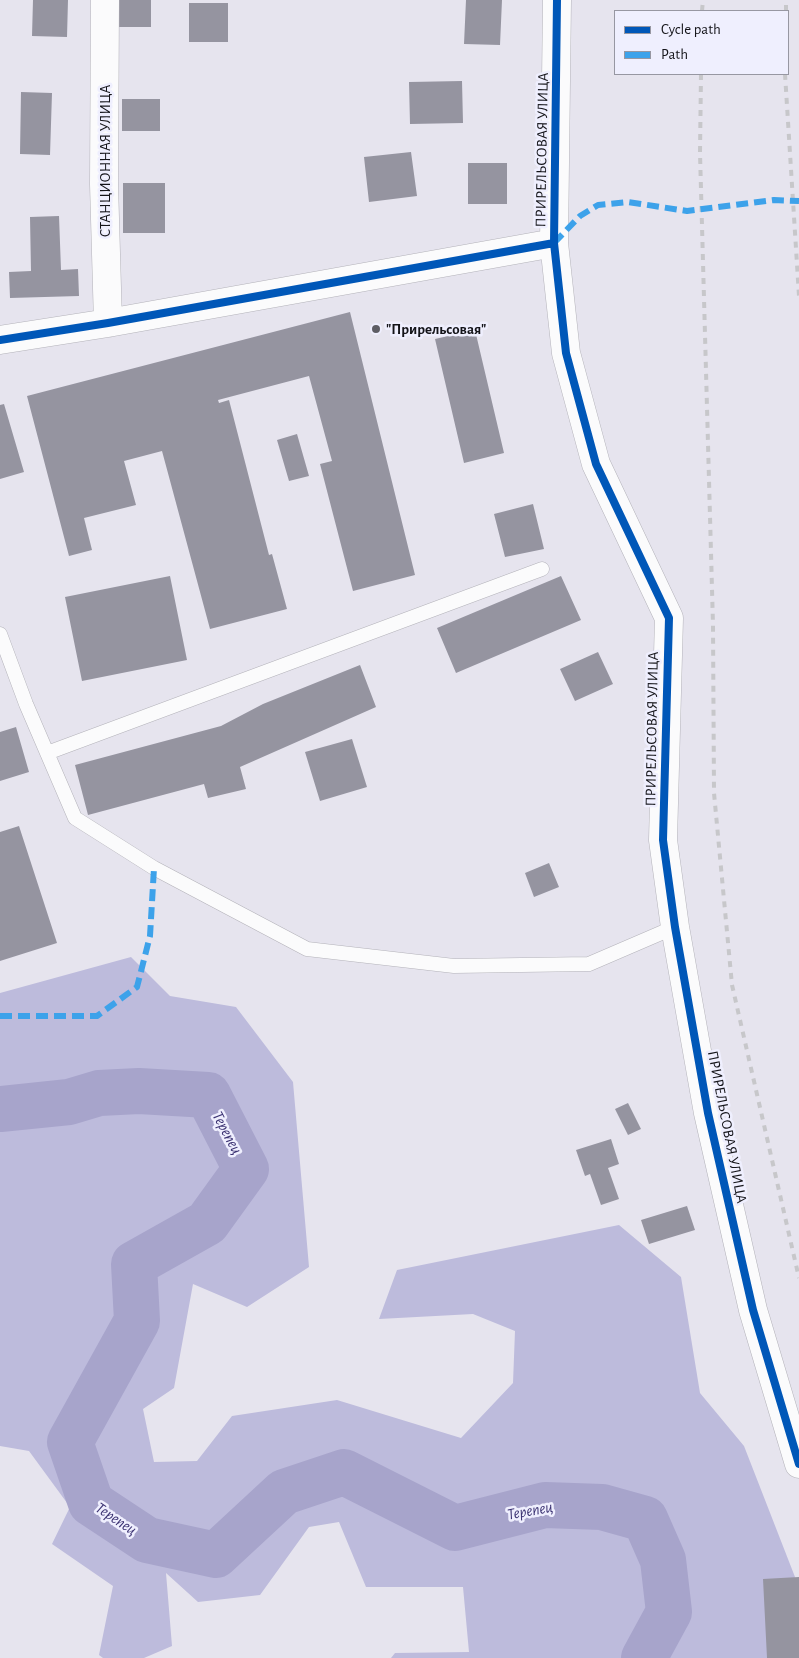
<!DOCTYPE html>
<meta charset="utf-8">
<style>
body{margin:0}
#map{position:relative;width:799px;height:1658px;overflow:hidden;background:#e6e4ee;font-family:"Alegreya Sans",sans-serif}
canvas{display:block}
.legend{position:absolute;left:614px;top:10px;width:175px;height:65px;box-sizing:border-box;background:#efeffe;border:1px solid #9797a2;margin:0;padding:6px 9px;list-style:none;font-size:15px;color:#141419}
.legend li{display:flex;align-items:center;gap:10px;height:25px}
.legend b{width:25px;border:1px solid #9797a2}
</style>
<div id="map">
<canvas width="799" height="1658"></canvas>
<ul class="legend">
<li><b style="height:6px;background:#0057b8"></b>Cycle path</li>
<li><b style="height:6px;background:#3da2ea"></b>Path</li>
</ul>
</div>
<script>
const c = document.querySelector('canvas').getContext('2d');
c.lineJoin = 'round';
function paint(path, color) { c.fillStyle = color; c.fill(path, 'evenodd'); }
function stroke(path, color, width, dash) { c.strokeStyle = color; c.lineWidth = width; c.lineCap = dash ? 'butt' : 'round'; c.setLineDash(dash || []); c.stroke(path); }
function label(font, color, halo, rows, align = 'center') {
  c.font = font + ' "Alegreya Sans",sans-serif'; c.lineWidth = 5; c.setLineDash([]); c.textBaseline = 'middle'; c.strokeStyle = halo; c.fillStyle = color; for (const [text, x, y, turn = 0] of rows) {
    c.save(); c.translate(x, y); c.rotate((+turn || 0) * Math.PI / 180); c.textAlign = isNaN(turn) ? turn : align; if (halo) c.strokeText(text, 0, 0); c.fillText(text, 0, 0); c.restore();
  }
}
paint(new Path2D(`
 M131,957L170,996L236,1007L293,1082L309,1267L247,1307L193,1284L174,1388L143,1409L154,1462L197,1461L232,1416L337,1400L461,1438L513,1383L515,1331L473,1314L379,1319L397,1270L619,1225L681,1277L700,1393L744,1446L795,1577L767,1658H391L395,1653L469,1652L463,1587H366L339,1522L309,1527L260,1595L198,1602L166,1573L172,1646L144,1658H103L99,1655L113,1586L52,1544L70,1507L29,1451L0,1446V993Z`), '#bdbbdc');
stroke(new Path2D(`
 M0,1109L69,1102L99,1093L139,1091L208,1095L246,1169L207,1223L134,1264L137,1321L70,1442L91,1503L147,1540L216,1555L284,1492L344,1472L455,1528L545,1505L602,1507L645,1519L663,1560L669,1612L644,1658`), '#a7a4cb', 46);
paint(new Path2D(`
 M33,0H68L67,37L32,36Z
 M116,0H151V27H116Z
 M466,0H502L500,45L464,44Z
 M189,3H228V42H189Z
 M462,81L463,123L410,124L409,82Z
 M21,92L52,93L50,155L20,154Z
 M122,99H160V131H122Z
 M411,152L417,196L369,202L364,157Z
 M468,163H507V204H468Z
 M123,183H165V233H123Z
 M59,216L61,270L78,269L79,296L10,298L9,272L31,271L30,217Z
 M350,312L415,575L353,591L320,464L332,461L309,376L218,400L219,403L229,400L269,555L272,554L287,609L210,629L162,451L124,461L136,505L84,518L92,550L69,556L27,396Z
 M475,330L504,453L464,463L435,339Z
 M4,404L24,472L0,479V405Z
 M297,434L309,476L289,481L277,440Z
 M533,504L544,549L505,557L494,514Z
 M170,576L187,660L82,681L65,597Z
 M561,576L581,620L456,673L437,628Z
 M598,652L613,684L575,701L560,669Z
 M360,665L376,707L240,767L246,789L208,798L204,784L88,815L75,765L221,726L263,704Z
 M16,727L29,772L0,781V732Z
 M352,739L367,787L320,801L305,752Z
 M19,826L57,943L0,961V832Z
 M549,863L559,887L534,897L525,873Z
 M628,1103L641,1129L628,1135L615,1109Z
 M611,1139L619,1164L608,1168L619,1199L601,1205L590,1174L585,1176L576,1150Z
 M687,1206L695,1230L649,1244L641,1220Z
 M799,1577V1658H767L763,1579Z`), '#9594a0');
const service = new Path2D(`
 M0,634L26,704L75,818L154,868L307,949L454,966L589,964L675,927
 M47,753L542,569`);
const minor = new Path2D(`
 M105,0L104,184L108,323
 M557,0L554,243L566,353L596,464L669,618L663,840L675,927L708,1113L753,1310L799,1464
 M0,340L108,323L554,243`);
stroke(service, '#b3b2b9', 15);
stroke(minor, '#b3b2b9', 29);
stroke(service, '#fbfbfc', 14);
stroke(minor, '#fbfbfc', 28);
stroke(new Path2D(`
 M702,11L703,0
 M786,11V0
 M701,74L700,153L713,625L714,793L732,985L799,1278
 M785,74L799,296`), '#c7c7ca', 4, [6, 6]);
stroke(new Path2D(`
 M554,243L580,216L598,205L628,202L687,211L774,200L799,201
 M0,1016H97L137,987L150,936L154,868`), '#3da2ea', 6, [12, 6]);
stroke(new Path2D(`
 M557,0L554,243L566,353L596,464L669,618L663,840L675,927L708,1113L753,1310L799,1464
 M0,340L108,323L554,243`), '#0057b8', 8);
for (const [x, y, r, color] of [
 [376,329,5,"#5e5d64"]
]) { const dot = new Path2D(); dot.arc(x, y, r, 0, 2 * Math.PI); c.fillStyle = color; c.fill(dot); stroke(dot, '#efeffe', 2); }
label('15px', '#141419', '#efeffe', [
 ["ПРИРЕЛЬСОВАЯ УЛИЦА",542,150,-89],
 ["СТАНЦИОННАЯ УЛИЦА",105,161,-90],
 ["ПРИРЕЛЬСОВАЯ УЛИЦА",652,729,-89],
 ["ПРИРЕЛЬСОВАЯ УЛИЦА",727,1127,79]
]);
label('bold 15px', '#141419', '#efeffe', [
 ["\"Прирельсовая\"",386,329]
], 'left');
label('italic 16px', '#3b3272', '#efeffe', [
 ["Терепец",227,1133,62],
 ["Терепец",530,1511,-10],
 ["Терепец",116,1519,34]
]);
</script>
